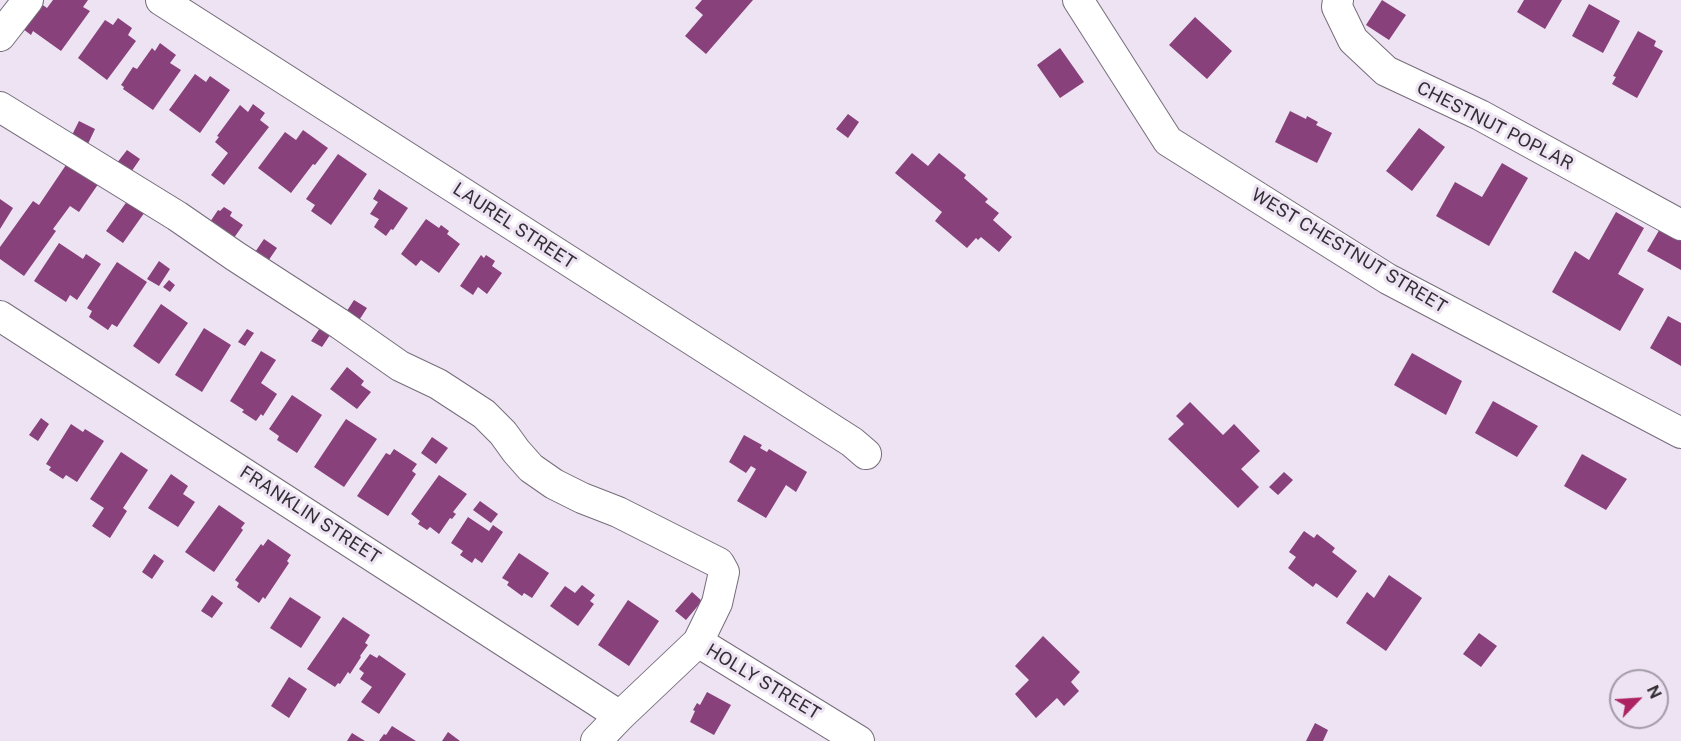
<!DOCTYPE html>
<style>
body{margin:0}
#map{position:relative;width:1681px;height:741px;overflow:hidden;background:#ede3f3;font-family:"Public Sans",sans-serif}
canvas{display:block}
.north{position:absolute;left:1609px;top:669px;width:60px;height:60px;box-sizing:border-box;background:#ede3f3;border:2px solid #a39ba7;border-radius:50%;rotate:65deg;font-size:16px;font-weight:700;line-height:24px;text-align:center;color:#332f35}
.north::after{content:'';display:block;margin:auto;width:21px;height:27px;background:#ad2262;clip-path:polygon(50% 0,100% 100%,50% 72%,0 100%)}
</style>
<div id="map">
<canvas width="1681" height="741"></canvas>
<div class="north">N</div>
</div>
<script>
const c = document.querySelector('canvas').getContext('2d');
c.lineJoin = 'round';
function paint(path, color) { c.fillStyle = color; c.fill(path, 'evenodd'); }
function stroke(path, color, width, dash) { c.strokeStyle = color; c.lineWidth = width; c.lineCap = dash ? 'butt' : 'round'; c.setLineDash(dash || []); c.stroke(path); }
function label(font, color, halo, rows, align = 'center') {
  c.font = font + ' "Public Sans",sans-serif'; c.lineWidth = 6; c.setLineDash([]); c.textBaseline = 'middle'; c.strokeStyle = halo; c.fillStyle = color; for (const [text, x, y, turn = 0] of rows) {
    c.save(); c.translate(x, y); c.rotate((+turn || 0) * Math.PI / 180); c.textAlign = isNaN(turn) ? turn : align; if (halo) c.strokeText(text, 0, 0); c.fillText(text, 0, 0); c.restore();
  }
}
paint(new Path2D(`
 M53,0H88L83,7L90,11L61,51L33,31L31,35L19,26L37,1L47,8Z
 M702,0H753L706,54L685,36L703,15L695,8Z
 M1382,0L1406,15L1389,40L1366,25Z
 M1524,0H1562L1545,29L1517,12Z
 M1589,4L1620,21L1603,53L1572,36Z
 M1195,17L1232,51L1207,79L1169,45Z
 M118,18L132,28L128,35L136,41L107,80L78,58L105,20L113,25Z
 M1638,31L1656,41L1654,46L1663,51L1637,98L1612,84L1616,77L1613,76Z
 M160,43L176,55L170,63L181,70L153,110L123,89L124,87L121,85L133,67L137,69L152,48L155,51Z
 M1060,48L1084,82L1060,98L1037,65Z
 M195,74L206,82L210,76L230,90L200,133L169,110Z
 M253,104L265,113L260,120L269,127L224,185L211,175L228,153L215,142L219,137L217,136L240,105L248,112Z
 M1290,111L1306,119L1307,116L1318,122L1316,125L1332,133L1317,163L1275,142Z
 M848,114L859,122L848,138L836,129Z
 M79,121L95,129L87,146L70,139Z
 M1419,128L1445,147L1412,191L1386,171Z
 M303,130L328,148L315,165L313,164L291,193L258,168L285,132L296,140Z
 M127,150L140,159L127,178L113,168Z
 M912,153L928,166L939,153L966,175L964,178L988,199L985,202L999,213L993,220L1012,237L999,252L981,237L978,240L976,238L967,248L935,221L942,212L895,173Z
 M338,154L367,174L331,225L311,211L315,205L306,199Z
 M70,159L101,180L79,212L70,206L53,229L56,231L24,276L0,259V247L33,201L39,205Z
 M1502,163L1528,178L1489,246L1436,216L1455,182L1482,197Z
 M379,189L408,208L393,230L391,229L386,236L374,227L379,219L370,214L378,202L373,199Z
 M130,197L147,209L123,243L106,231Z
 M0,199L13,208L0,229Z
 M224,207L232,212L230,216L243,225L229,245L206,228L218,210L220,211Z
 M1616,212L1644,228L1618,274L1644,289L1620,331L1552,292L1575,251L1589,260Z
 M426,219L439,228L441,225L449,231L447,234L460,244L439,273L421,260L416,266L401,254Z
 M1661,227L1681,238V270L1647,251Z
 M264,239L277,248L264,267L251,258Z
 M59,243L83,259L86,254L101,264L77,300L70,295L66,302L34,281Z
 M481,255L484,258L486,255L495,261L492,266L502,273L487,294L478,287L473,295L460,286Z
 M159,261L170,269L159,286L147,279Z
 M117,262L147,282L117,327L112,324L108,330L89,317L92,311L87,308Z
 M169,280L175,285L170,292L163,287Z
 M354,300L367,308L356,325L343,317Z
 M161,304L188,323L159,364L133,346Z
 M1668,316L1681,323V366L1650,348Z
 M204,328L231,345L202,392L175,375Z
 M320,328L330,335L322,347L311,341Z
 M247,329L254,333L245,346L238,342Z
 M261,351L276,360L261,383L277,394L263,416L261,414L256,421L242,412L244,410L230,401Z
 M1412,353L1462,381L1446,415L1394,385Z
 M347,367L364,381L361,385L371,392L357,409L330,389Z
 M292,395L322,415L297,453L277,440L279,436L269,429Z
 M1493,401L1538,426L1517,457L1475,433Z
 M1190,402L1223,435L1234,424L1260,451L1241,469L1259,487L1238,508L1168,439L1184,424L1176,416Z
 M41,418L49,424L38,441L29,435Z
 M346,419L377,439L344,487L314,467Z
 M71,424L83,432L85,429L104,441L77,482L66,475L63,479L49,470L51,467L46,464Z
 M744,435L762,445L760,448L767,452L769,449L807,472L796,492L786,485L766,518L737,501L756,469L751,466L746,473L729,462Z
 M432,437L448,448L436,464L421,453Z
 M394,449L417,464L412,471L416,474L388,516L357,496L386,453L390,455Z
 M121,452L148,470L123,508L127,511L110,538L92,526L104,508L90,499Z
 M1582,454L1627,479L1606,510L1564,486Z
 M1284,472L1293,480L1278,495L1269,487Z
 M171,474L188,486L183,494L195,502L178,527L148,508Z
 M439,475L467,494L453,512L456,514L452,519L450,518L439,534L430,527L427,530L418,524L420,521L411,514Z
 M480,501L498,514L491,523L473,510Z
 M219,505L245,523L241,528L243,530L214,572L185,552Z
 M468,517L489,531L493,525L503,532L482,563L475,558L472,563L460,555L463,551L451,543Z
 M1304,531L1314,538L1317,534L1335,548L1332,552L1357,571L1337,598L1316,583L1313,587L1288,568L1296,557L1289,552Z
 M268,539L291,555L287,561L289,563L265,599L263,597L259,603L237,587L239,583L235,580L261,544L263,546Z
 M519,553L549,573L532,598L524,593L522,596L507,585L509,582L502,578Z
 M154,554L164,561L152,579L142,572Z
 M1389,575L1422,598L1386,651L1346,623L1367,592L1374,598Z
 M582,585L595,595L590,601L594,604L578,626L550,606L565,586L575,593Z
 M692,592L702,601L686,620L675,611Z
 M212,595L223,603L212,618L201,611Z
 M290,597L321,617L301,648L270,628Z
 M628,600L659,621L629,666L598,645Z
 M343,617L370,635L365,643L368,645L360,656L361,657L350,674L348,672L340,684L338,683L335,687L307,669Z
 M1479,633L1497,646L1481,667L1463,654Z
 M1043,636L1080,672L1071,682L1079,691L1064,706L1057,698L1036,718L1015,694L1029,680L1015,666Z
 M370,654L377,658L379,655L406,674L379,714L361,702L372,687L360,679L364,673L359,669Z
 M289,677L307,689L289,718L271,706Z
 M707,692L731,705L714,735L690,722L695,711L693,710L697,703L700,705Z
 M1315,723L1328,730L1323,741H1306Z
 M392,726L416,741H379L384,734L386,735Z
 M448,732L460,741H442Z
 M352,733L365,741H347Z`), '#88417a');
const minor = new Path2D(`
 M161,0L852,442L866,454
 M1078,0L1168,141L1388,279L1681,433
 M1338,0L1337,7L1353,40L1386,71L1480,115L1681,225
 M0,36L28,0
 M0,107L177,216L235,256L340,324L400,366L438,384L484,414L503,433L516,451L531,468L554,484L582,498L618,512L719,563L724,572L717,603L698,642L620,716L596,741
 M0,316L620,716
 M698,642L859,741`);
stroke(minor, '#766d7b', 32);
stroke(minor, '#fff', 30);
label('18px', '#332f35', '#ede3f3', [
 ["CHESTNUT POPLAR",1495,126,27],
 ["LAUREL STREET",514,226,33],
 ["WEST CHESTNUT STREET",1349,251,31],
 ["FRANKLIN STREET",310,515,33],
 ["HOLLY STREET",763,682,31]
]);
</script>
